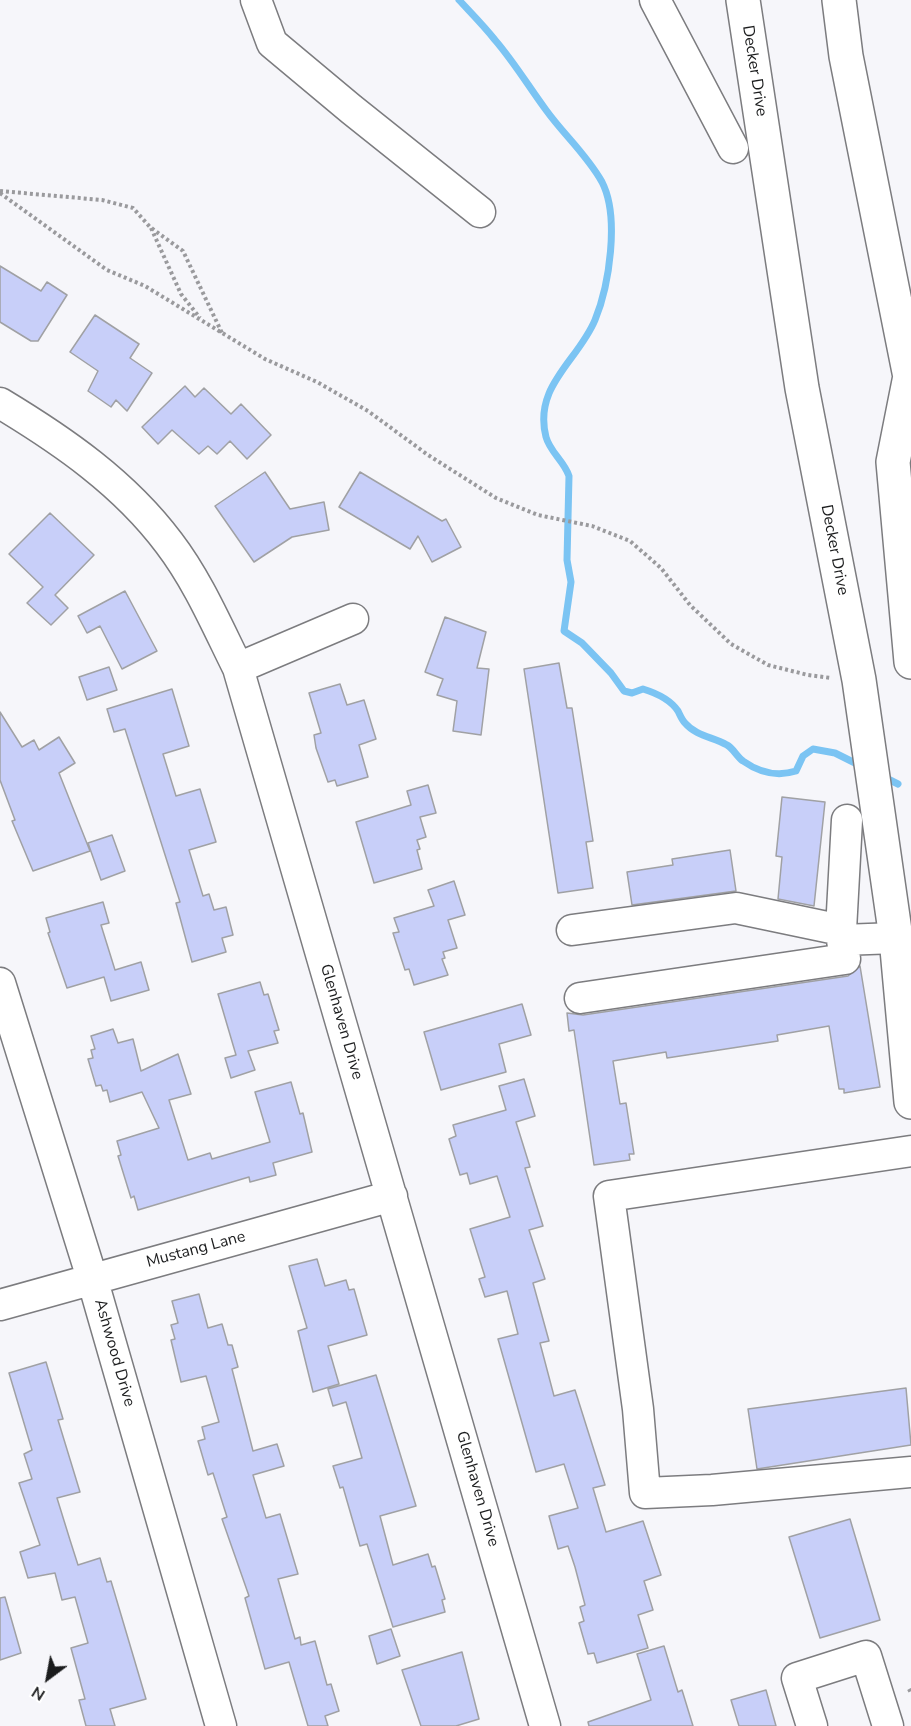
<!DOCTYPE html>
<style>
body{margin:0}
#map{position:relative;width:911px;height:1726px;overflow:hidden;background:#f6f6fa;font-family:"Nunito Sans",sans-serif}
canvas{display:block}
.north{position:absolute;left:18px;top:1648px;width:60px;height:60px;-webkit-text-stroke:4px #fff;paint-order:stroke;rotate:212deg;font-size:16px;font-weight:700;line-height:24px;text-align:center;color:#1b1c1d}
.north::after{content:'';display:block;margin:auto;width:21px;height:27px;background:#1b1c1d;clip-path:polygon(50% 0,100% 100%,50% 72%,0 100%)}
</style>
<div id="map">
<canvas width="911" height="1726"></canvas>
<div class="north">N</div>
</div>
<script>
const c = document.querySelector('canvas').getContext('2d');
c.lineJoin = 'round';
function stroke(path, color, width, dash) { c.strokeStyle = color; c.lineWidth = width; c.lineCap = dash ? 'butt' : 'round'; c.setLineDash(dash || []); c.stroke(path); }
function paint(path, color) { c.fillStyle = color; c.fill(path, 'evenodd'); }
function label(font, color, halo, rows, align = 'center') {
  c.font = font + ' "Nunito Sans",sans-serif'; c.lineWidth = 5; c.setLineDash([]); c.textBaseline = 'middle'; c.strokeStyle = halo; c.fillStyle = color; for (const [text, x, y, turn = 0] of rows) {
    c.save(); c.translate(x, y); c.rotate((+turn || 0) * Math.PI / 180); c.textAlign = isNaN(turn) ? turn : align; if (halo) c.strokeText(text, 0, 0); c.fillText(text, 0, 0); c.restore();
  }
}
stroke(new Path2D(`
 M459,0C471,13 484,26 495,40C514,62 529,87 546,110C564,135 587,155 602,182C620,217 609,286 595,320C578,361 533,386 546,437C550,452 564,461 569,476L567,560L571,582L564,631L582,643L611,673L624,691L632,693L643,689C656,693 670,699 678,711C680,715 682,720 685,723C696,736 713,737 727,745C733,748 737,757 743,761C760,773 777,777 796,771L803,756L813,749L835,753L861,766
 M884,777L898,784`), '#7bc4f3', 7);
const building = new Path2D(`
 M0,266L41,291L47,282L67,295L38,341H31L0,322Z
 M95,315L139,344L130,358L152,373L127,411L116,400L111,407L88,391L98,371L70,352Z
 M185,386L195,397L204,388L231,414L241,404L271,435L247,459L230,441L217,454L208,446L199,454L172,430L158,444L142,427Z
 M265,472L290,509L324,502L329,530L292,537L254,562L215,506Z
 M360,472L442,521L446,519L461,547L432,562L418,536L410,549L339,507Z
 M50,513L94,555L55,595L68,608L51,625L27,603L43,587L9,554Z
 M125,591L157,651L122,669L100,626L87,633L78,616Z
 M445,617L486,632L477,668L489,669L481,735L453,731L457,701L437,695L443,679L425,672Z
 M559,663L567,708H572L593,841L586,842L593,888L558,893L524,669Z
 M109,667L117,690L87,700L79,677Z
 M340,684L347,705L364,700L376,739L359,745L368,777L337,786L335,780L328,782L316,748L314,735L321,733L309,693Z
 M172,689L189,746L163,754L176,796L200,789L216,842L189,850L203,896L209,894L214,910L226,907L233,935L222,938L226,952L192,962L176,903L180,902L125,729L114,732L107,709Z
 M0,712L22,747L34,740L39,750L59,737L75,763L59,773L90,851L33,871L12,821L15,820L0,780Z
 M428,785L436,813L420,817L426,837L417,840L420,849L417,850L422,869L374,883L356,822L411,805L407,791Z
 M782,797L825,802L814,906L778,899L782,857L776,856Z
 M112,835L125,871L101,880L88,843Z
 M730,850L736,891L632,905L627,872L673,865L672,859Z
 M454,881L465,915L448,920L457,948L443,952L445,958L442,959L448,975L414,985L409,969L405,970L393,933L399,932L394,918L434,906L428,890Z
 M103,902L109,923L101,925L115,970L141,962L149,990L111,1001L104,977L67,988L48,933L50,932L46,918Z
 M860,966L880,1087L844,1093V1089H839L829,1026L777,1035L778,1041L667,1058L666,1052L613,1061L620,1104L626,1103L634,1154H629L630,1160L594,1165L574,1030L569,1031L567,1013L583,1015L848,976Z
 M260,982L264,995L268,994L279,1030L274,1031L278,1043L248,1051L255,1070L231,1078L225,1058L236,1055L218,994Z
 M522,1004L531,1035L499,1044L506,1072L441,1090L424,1032Z
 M113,1029L118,1043L133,1039L141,1071L178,1054L191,1094L169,1100L188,1160L210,1153L212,1159L270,1142L255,1092L291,1082L300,1114L303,1113L312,1152L273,1163L276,1175L250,1182L249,1177L138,1210L134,1196L131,1198L118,1156L121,1155L117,1141L159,1128L142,1092L110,1102L107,1090L103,1091L101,1085L96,1086L88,1059L93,1058L91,1050L95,1049L91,1036Z
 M524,1079L535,1116L516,1122L530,1167L525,1168L543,1226L529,1230L545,1279L533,1283L549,1341L540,1343L554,1396L575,1390L605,1485L593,1488L606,1532L643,1521L661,1575L644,1581L653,1610L638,1615L648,1648L597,1663L594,1653L588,1654L579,1623L584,1621L580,1607L585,1605L575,1567L568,1546L558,1549L549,1516L578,1508L564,1464L536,1472L498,1339L518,1334L507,1291L485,1297L479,1279L485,1277L470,1229L510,1217L497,1176L470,1184L467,1173L460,1175L449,1139L456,1136L453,1125L506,1110L499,1086Z
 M317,1259L325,1286L346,1280L349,1290L354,1289L367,1335L328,1346L339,1384L313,1392L298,1331L307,1328L289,1266Z
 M199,1294L208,1328L222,1324L228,1345H232L238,1367L232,1369L253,1451L277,1444L284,1466L253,1475L266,1518L280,1514L298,1574L278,1579L295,1639L300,1637L301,1645L315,1641L327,1685L331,1684L339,1711L325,1716L328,1726H308L289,1662L265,1669L245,1598L249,1596L222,1519L227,1517L213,1473L208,1475L198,1441L205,1439L202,1427L219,1422L206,1376L181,1382L171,1340L175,1339L171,1325L178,1323L172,1301Z
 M46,1362L63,1419L58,1420L80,1492L57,1498L70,1540L78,1565L100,1558L107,1582L111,1581L146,1699L110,1709L115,1726H86L79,1700L85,1699L71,1648L88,1643L75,1597L62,1600L55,1573L28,1578L20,1552L40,1545L19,1483L32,1479L24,1454L32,1450L9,1373Z
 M376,1375L416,1506L380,1516L393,1565L428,1554L432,1567L435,1566L445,1599L442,1600L445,1612L393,1627L367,1544L360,1546L343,1487L340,1488L333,1466L362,1458L346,1402L333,1406L328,1389Z
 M906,1388L911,1445L757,1469L748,1409Z
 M850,1519L880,1620L820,1638L789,1537Z
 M5,1597L21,1653L0,1660V1598Z
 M391,1629L400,1656L377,1664L369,1636Z
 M664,1646L678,1692L682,1690L693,1726H589L588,1722L651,1700L637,1654Z
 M462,1652L479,1719L456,1726H421L402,1670Z
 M766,1690L776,1726H739L731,1700Z`);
paint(building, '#c8cff9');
stroke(building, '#a0a1a4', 1.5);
const minor = new Path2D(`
 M256,0L272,43L351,109L480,212
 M655,0L733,148
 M0,403C63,441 124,483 169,543C198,581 217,626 238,668L545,1726
 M238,668L353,619
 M572,930L736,908L841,930L842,940L896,938
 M841,930L847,820
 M0,983L92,1278L221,1726
 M580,998L845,959L842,940
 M911,1151L609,1196L638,1409L645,1493L712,1490L911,1472
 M0,1305L392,1196
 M812,1726L797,1678L866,1656L888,1726`);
const major = new Path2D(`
 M743,0L802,388L859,680L896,938L911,1102`);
const highway = new Path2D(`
 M839,0L846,56L911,382
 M910,376L893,462L911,662`);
stroke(minor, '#7c7c7f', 33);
stroke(major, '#7c7c7f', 36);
stroke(highway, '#7c7c7f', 36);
stroke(new Path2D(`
 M0,191L102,200L133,208L150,227L183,251L222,333
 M0,193L107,270L145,286L265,359L317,382L368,411L428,455L496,498L538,515L592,526L630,541L661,568L690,605L731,644L768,665L808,675L831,678
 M151,228L181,294L200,318
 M909,1689L911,1693`), '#9a9a9d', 4, [3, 3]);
stroke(minor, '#fff', 30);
stroke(major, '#fff', 33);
stroke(highway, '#fff', 33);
label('16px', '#1b1c1d', '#fff', [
 ["Decker Drive",754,71,81],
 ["Decker Drive",834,550,79],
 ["Glenhaven Drive",341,1022,74],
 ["Mustang Lane",196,1250,-15],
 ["Ashwood Drive",114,1353,74],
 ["Glenhaven Drive",477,1489,74]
]);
</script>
